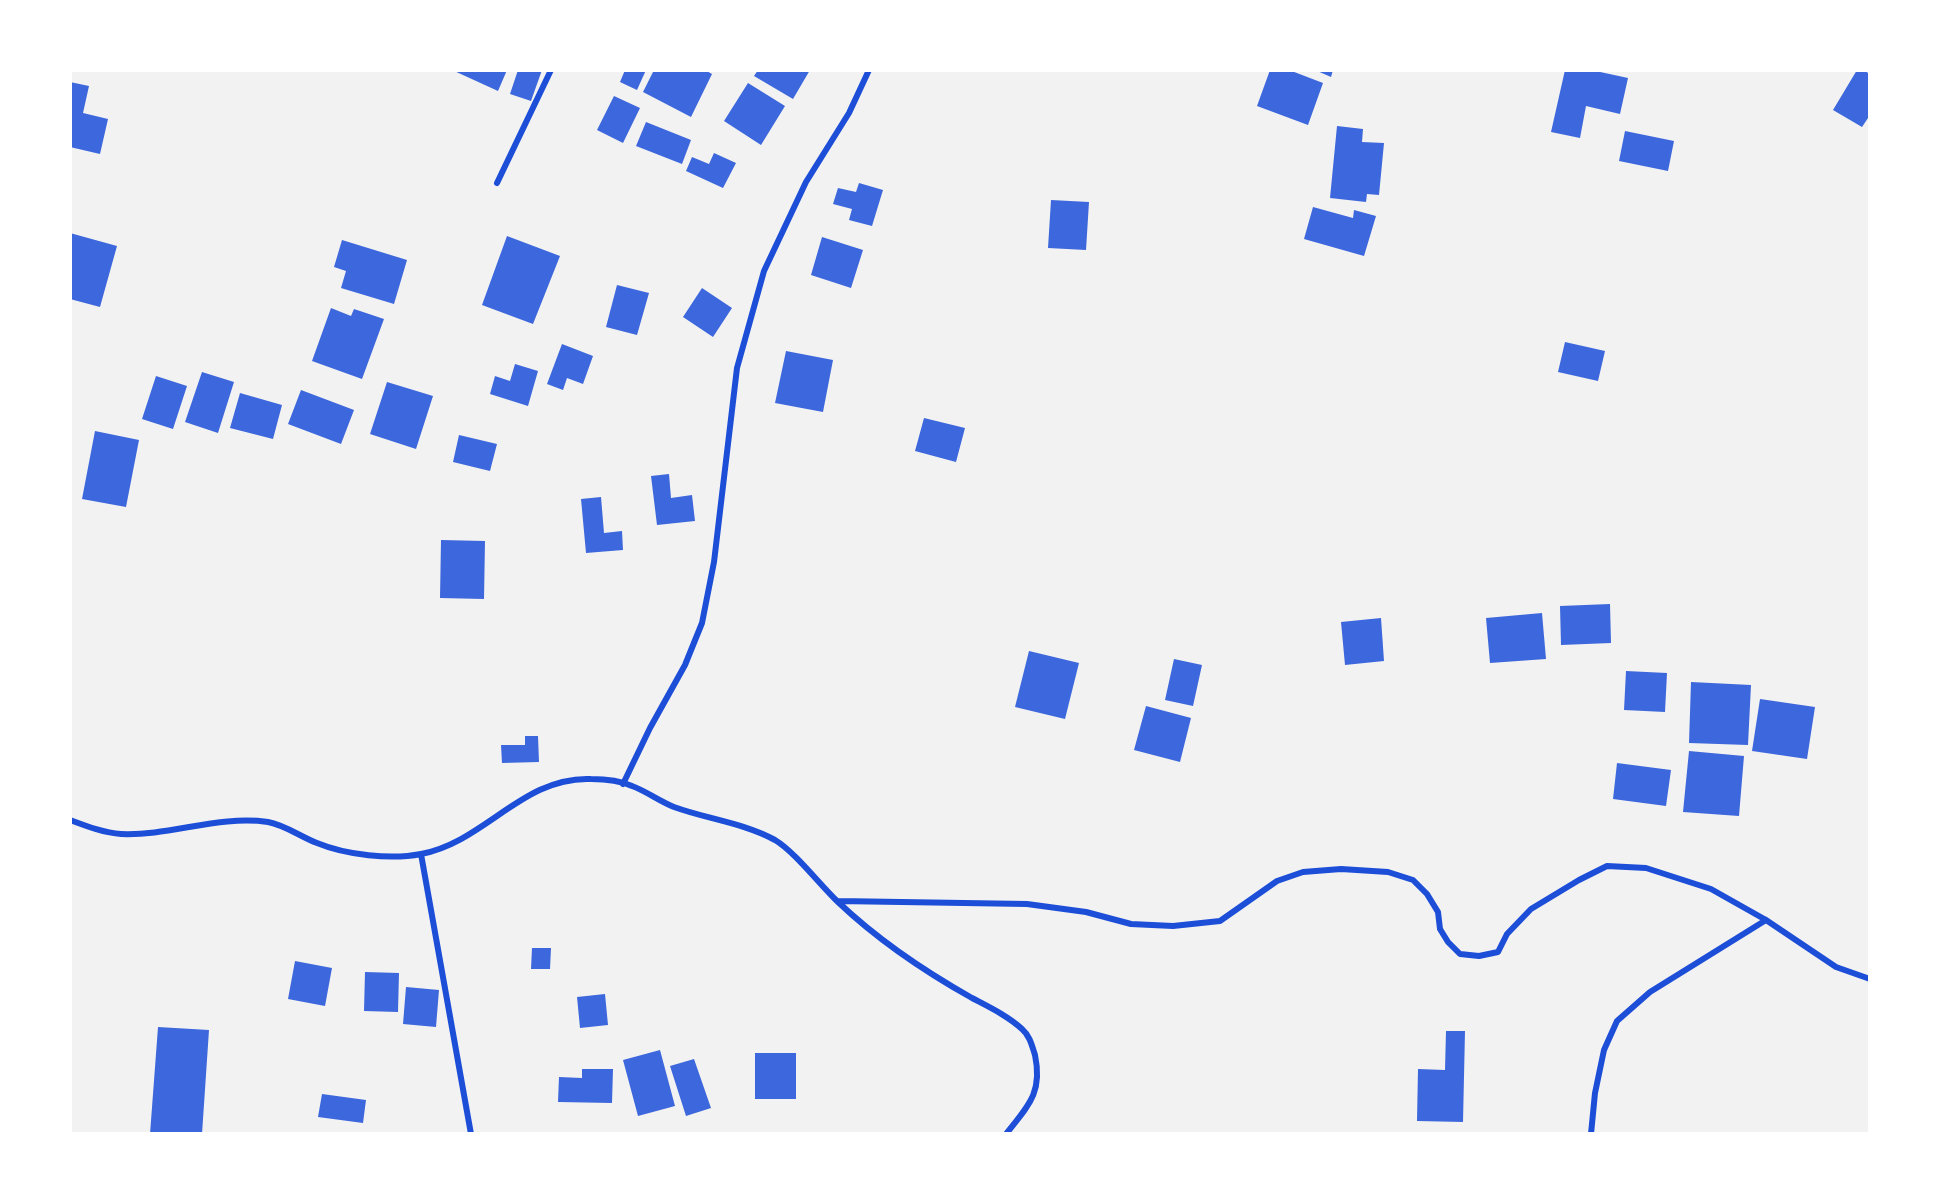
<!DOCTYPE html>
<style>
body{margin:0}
#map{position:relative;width:1940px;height:1204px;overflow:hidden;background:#f2f2f2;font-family:Rubik,sans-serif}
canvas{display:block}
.frame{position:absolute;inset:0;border:72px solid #fff;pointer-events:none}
</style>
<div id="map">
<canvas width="1940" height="1204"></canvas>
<div class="frame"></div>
</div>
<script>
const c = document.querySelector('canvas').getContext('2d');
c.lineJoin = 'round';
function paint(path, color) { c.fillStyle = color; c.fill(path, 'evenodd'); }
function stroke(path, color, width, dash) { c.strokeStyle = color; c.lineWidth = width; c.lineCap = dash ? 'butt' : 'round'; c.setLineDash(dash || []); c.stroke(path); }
paint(new Path2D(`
 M452,70H507L498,91Z
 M518,70H542L531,101L510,94Z
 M625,70H646L637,90L620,82Z
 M654,70H705L712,74L691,117L643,92Z
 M758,70H810L793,99L754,76Z
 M1270,70H1289L1323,83L1308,125L1257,106Z
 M1315,70H1333L1331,77Z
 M1565,70H1591L1628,78L1620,114L1586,106L1580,138L1551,132Z
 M1857,70H1863L1870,74V115L1862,127L1833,110Z
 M70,82L89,86L83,113L108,119L100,154L70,147Z
 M748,83L785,106L761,145L724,121Z
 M614,96L640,108L623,143L597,130Z
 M646,122L691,140L682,164L636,146Z
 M1337,126L1363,129L1362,142L1384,143L1379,195L1367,194L1366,202L1330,198Z
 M1625,131L1674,141L1668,171L1619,161Z
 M714,153L736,163L723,188L686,171L692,157L709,164Z
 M859,183L883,190L872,226L849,220L852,209L833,204L838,188L856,192Z
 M1051,200L1089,202L1086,250L1048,248Z
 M1313,207L1353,218L1354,210L1376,216L1364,256L1304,239Z
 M70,233L117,246L100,307L70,299Z
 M507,236L560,256L533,324L482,305Z
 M822,237L863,250L851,288L811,275Z
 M342,240L407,260L394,304L341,288L346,271L334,267Z
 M617,285L649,293L637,335L606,327Z
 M702,288L732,308L713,337L683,317Z
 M331,308L351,316L354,309L384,319L362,379L312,361Z
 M1565,342L1605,351L1598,381L1558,372Z
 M562,344L593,356L583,384L567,378L563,390L547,384Z
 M786,351L833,360L823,412L775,403Z
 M515,364L538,371L528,406L490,394L495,376L510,381Z
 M202,372L234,382L218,433L185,422Z
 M156,376L187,386L173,429L142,419Z
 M387,382L433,396L416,449L370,434Z
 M301,390L354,410L341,444L288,424Z
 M240,393L282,405L273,439L230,428Z
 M924,418L965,428L956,462L915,451Z
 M95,431L139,440L126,507L82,499Z
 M459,435L497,444L490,471L453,462Z
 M669,474L671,498L692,495L695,521L657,525L651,476Z
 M601,497L604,533L622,531L623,550L586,553L581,499Z
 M441,540L485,541L484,599L440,598Z
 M1610,604L1611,643L1561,645L1560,606Z
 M1542,613L1546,659L1490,663L1486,618Z
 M1381,618L1384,661L1345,665L1341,622Z
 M1029,651L1079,663L1065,719L1015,707Z
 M1174,659L1202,665L1193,706L1165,700Z
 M1626,671L1667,673L1665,712L1624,710Z
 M1691,682L1751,685L1748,745L1689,743Z
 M1760,699L1815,707L1807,759L1752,751Z
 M1146,706L1191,718L1180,762L1134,750Z
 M525,736H538L539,762L502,763L501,745H525Z
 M1689,751L1744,756L1739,816L1683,812Z
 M1617,763L1671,770L1666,806L1613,799Z
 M532,948H551L550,969H531Z
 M295,961L332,968L325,1006L288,999Z
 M365,972L399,973L398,1012L364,1011Z
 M406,987L439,990L436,1027L403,1024Z
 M605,994L608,1025L580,1028L577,997Z
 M158,1027L209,1030L202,1134H150Z
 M1446,1031H1465L1463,1122L1417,1121L1418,1069L1445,1070Z
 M660,1050L675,1106L638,1116L623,1060Z
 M755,1053H796V1099H755Z
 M694,1059L711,1108L686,1116L670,1066Z
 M582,1069H613L612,1103L558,1102L559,1077L582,1078Z
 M322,1094L366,1100L363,1123L318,1117Z`), '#3d67dc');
stroke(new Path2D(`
 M497,183L551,70
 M623,784L650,728L685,665L702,623L714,562L737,368L764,271L806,182L849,113L869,70
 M70,820C86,826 104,833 121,834C171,836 218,815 268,822C285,825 301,837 317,843C346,855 391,860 421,854C485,842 523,776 591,779C603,779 621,781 632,786C646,791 659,801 674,807C707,819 744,823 775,840C795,852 820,885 838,902C878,940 924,971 972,998C989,1007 1008,1016 1022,1029C1030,1036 1032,1046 1035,1055C1043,1093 1028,1106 1006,1134
 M421,854L471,1134
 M838,901L1027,904L1086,912L1131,924L1173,926L1220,921L1277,881L1303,872L1341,869L1388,872L1413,880L1427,894L1438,912L1440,929L1448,942L1460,954L1479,956L1498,952L1507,934L1531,909L1579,880L1607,866L1646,868L1711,889L1766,920L1836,967L1870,979
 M1591,1134L1595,1093L1604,1050L1617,1021L1650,992L1766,920`), '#1d4ed8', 6);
</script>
